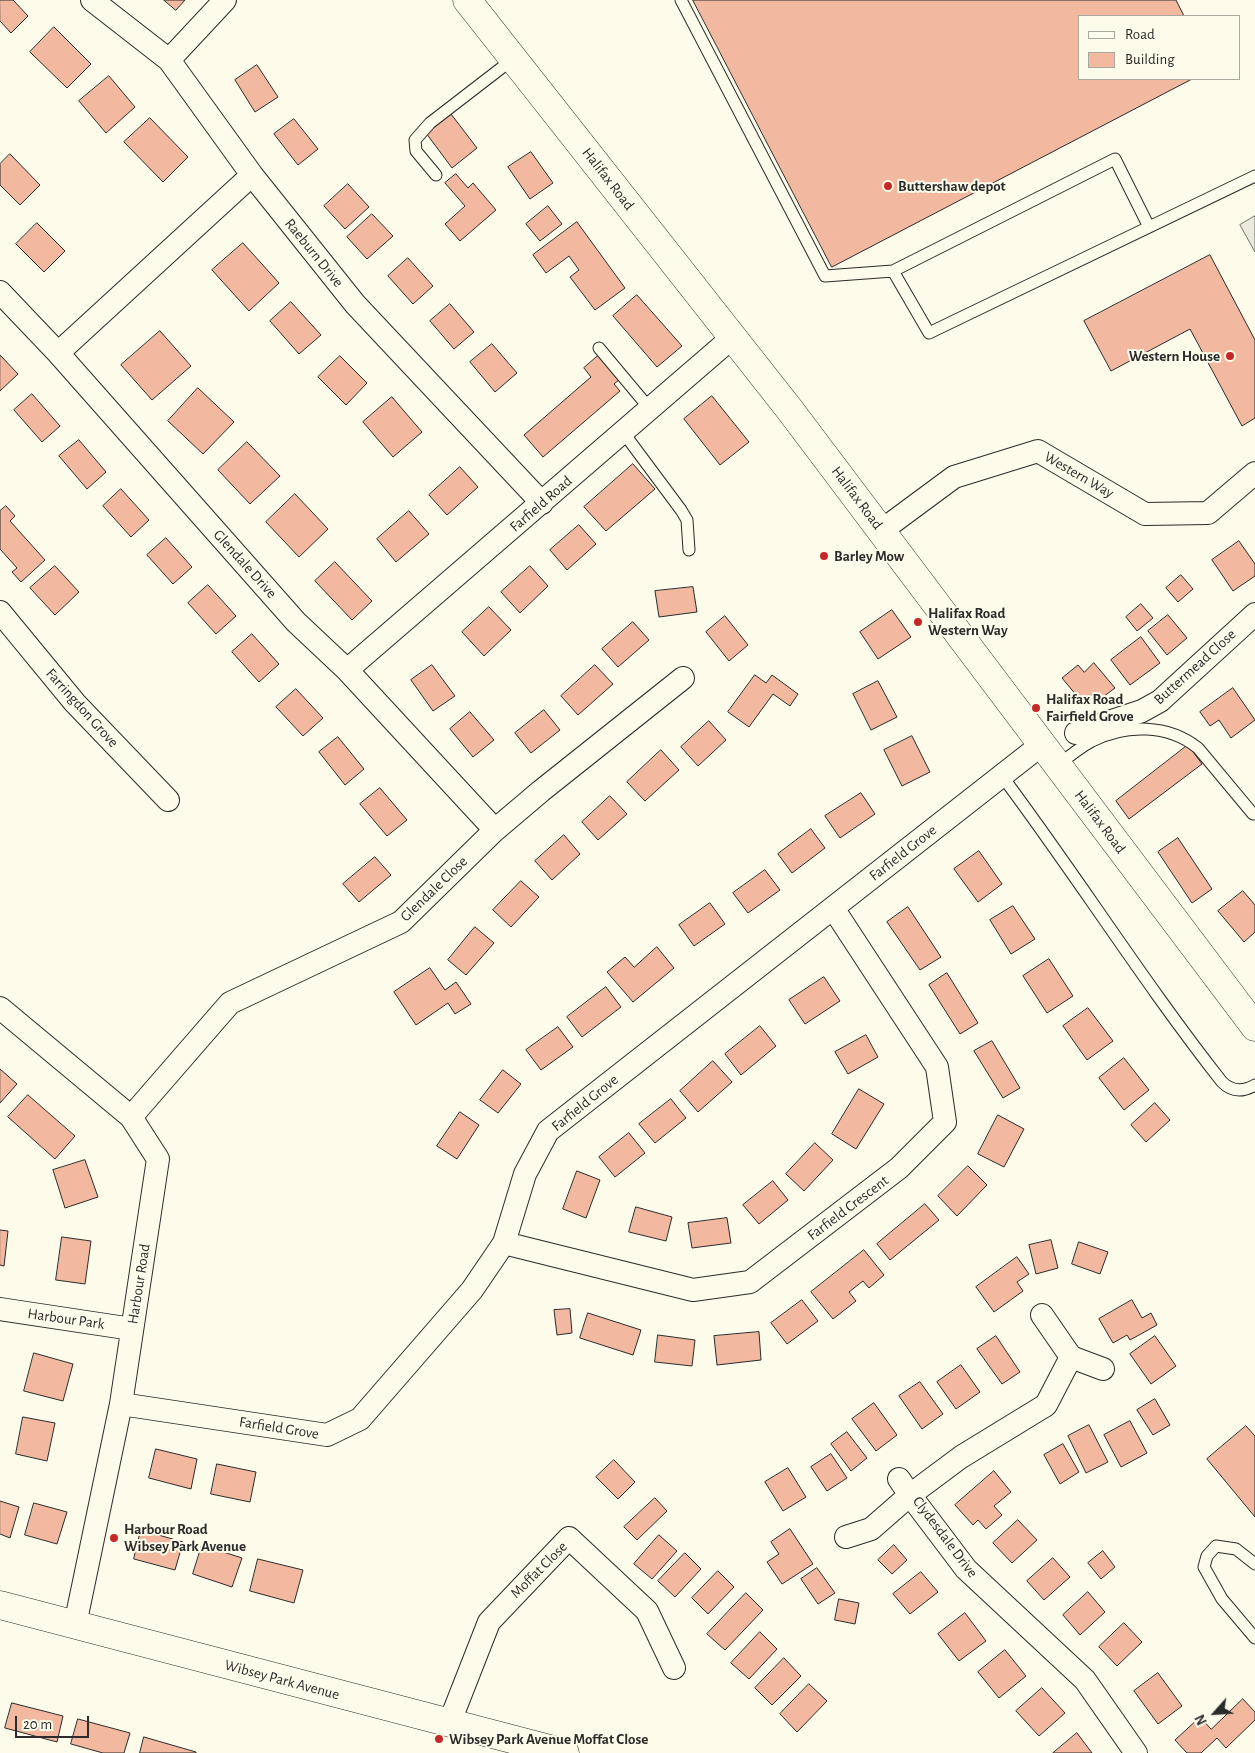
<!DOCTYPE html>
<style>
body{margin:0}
#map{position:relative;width:1255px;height:1753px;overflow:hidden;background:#fdfbea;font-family:"Alegreya Sans",sans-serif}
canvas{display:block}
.legend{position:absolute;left:1078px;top:15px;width:162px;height:65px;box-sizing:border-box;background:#fdfbea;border:1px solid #a9a89e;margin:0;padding:6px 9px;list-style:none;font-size:15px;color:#2b2b2b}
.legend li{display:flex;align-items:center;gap:10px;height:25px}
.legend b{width:25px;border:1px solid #a9a89e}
.north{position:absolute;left:1190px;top:1688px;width:50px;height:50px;-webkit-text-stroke:4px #fdfbea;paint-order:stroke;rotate:244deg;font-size:14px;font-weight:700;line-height:20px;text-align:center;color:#2b2b2b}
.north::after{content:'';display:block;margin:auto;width:18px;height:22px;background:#2b2b2b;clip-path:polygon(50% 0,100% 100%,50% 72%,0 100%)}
.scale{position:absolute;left:15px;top:1716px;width:74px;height:22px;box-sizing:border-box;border:2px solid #2b2b2b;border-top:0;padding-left:6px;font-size:15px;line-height:18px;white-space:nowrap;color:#2b2b2b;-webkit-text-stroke:4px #fdfbea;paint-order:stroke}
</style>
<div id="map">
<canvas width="1255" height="1753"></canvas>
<ul class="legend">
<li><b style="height:6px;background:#fdfbea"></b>Road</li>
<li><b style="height:14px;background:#f2b8a0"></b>Building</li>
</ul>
<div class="north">N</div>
<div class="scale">20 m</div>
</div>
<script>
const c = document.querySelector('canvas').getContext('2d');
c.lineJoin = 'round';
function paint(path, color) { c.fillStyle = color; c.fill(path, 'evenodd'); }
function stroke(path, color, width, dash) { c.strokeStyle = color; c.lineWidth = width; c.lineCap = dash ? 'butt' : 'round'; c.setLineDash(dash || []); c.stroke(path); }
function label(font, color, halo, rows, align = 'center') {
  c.font = font + ' "Alegreya Sans",sans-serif'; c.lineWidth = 4; c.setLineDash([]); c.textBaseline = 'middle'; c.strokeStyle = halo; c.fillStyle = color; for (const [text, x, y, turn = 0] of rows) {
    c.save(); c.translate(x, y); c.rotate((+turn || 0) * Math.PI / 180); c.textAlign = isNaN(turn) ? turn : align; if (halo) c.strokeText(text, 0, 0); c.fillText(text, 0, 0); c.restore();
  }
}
const parking = new Path2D(`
 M1255,216V252L1240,225Z`);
paint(parking, '#eceadb');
stroke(parking, '#74746e', 1);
const building = new Path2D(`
 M0,0H13L28,16L11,33L0,21Z
 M164,0H185L176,10Z
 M693,0H1176L1184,16H1079V79H1192L832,267Z
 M54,27L91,64L67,88L30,52Z
 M257,65L278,97L255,112L235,80Z
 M109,76L135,107L106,133L79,101Z
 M451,114L477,148L452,168L426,133Z
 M150,118L188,157L163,182L124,142Z
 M294,119L318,149L298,165L274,134Z
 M531,152L553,183L530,199L508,167Z
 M10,154L40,185L20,205L0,185V164Z
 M456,174L468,188L473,183L496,210L460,241L445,224L465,206L445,183Z
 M348,184L369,207L345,229L324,206Z
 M548,206L562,224L540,241L526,224Z
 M372,214L393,236L367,259L347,237Z
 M577,222L625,288L595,310L570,277L579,270L569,256L546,273L533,255Z
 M37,223L65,251L44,272L16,244Z
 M243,243L279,283L249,311L212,270Z
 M1210,255L1255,340V418L1242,426L1190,329L1111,371L1084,321Z
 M408,258L433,286L413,304L388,276Z
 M637,295L682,346L657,367L613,316Z
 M291,302L321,335L299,354L270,321Z
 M450,304L474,332L454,349L430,321Z
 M160,331L191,366L152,400L121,365Z
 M492,344L517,373L495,392L470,362Z
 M0,355L18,374L0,391Z
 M599,355L620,379L614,384L620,391L543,457L524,435L591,377L584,368Z
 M340,356L367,383L346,405L318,377Z
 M198,388L234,422L203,454L168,421Z
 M32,394L60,426L42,442L14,410Z
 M712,396L749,442L720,465L684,419Z
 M392,397L422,432L393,457L363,422Z
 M79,440L106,472L87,489L59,456Z
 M247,442L280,476L250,504L218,470Z
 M633,464L655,489L606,531L584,507Z
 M460,467L478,487L447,515L429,495Z
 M121,489L149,520L131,537L103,506Z
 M295,494L328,529L299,557L266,522Z
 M6,506L15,516L10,521L45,560L21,582L12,572L17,568L0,549V511Z
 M409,511L429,534L396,562L377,539Z
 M579,525L596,544L567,570L550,550Z
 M166,538L192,567L173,584L147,555Z
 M1239,541L1255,564V576L1233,591L1212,560Z
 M335,562L372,601L352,620L315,581Z
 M55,566L79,592L55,615L30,588Z
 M530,566L548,586L520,613L501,592Z
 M1181,575L1193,589L1178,602L1166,588Z
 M208,585L236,616L216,634L188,603Z
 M693,587L697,612L659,617L655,591Z
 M1141,604L1153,618L1137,631L1126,617Z
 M489,607L511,630L484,656L462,632Z
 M892,610L911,637L878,659L860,632Z
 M1168,615L1187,638L1167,655L1148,631Z
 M725,616L748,645L729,661L706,632Z
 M633,622L649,640L618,667L602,649Z
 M252,634L279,664L259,682L232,652Z
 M1141,637L1160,663L1130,685L1111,660Z
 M1094,663L1115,688L1099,700L1094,693L1082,702L1062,678L1078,665L1084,672Z
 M432,665L455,696L433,711L411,680Z
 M595,665L613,684L578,715L561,696Z
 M755,675L766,683L772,675L798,694L790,706L773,694L749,727L728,712Z
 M878,681L897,717L871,730L853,694Z
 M1233,688L1255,720L1231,738L1219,720L1210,726L1200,712Z
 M296,689L323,718L303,736L276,707Z
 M544,710L560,730L531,753L515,733Z
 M470,712L494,740L473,757L450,729Z
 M709,721L726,740L698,766L681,747Z
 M912,736L930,772L902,786L884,750Z
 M338,737L364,769L345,785L319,752Z
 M1188,745L1202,764L1129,819L1116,801Z
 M661,750L679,770L645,801L627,782Z
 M380,788L407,820L387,836L360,804Z
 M861,793L875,814L840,838L825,816Z
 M610,796L627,814L598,840L582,822Z
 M811,829L825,848L792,873L778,854Z
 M564,835L580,854L552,880L535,861Z
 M1178,838L1212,889L1192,903L1158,852Z
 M979,851L1002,884L978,902L954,869Z
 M375,857L391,875L359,902L343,884Z
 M765,870L780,890L748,913L733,893Z
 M521,881L539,897L511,927L493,910Z
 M1243,891L1255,905V932L1244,942L1218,911Z
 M710,903L725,924L694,946L679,925Z
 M1013,906L1035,939L1011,954L990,920Z
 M908,907L941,957L920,970L887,922Z
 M475,927L494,943L466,975L448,960Z
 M657,947L674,968L633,1002L607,972L625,957L634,967Z
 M1049,959L1073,996L1047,1013L1023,976Z
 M430,968L445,990L456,982L471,1004L455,1014L448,1003L416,1025L394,992Z
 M947,973L978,1023L960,1034L929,985Z
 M824,977L840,1001L805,1024L789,1000Z
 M606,987L621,1007L582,1037L567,1017Z
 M1088,1008L1113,1041L1087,1060L1063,1026Z
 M760,1026L776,1046L741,1075L725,1054Z
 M558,1027L573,1047L541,1070L526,1050Z
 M866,1035L878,1057L848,1074L835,1052Z
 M992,1041L1020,1088L1003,1098L974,1051Z
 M1124,1058L1149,1090L1124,1110L1099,1078Z
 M713,1061L732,1082L698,1112L680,1091Z
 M0,1069L17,1084L0,1103Z
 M503,1070L521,1084L498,1113L480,1100Z
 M859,1089L884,1104L856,1149L832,1134Z
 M28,1095L75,1136L55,1159L8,1117Z
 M671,1099L686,1118L655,1143L639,1124Z
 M1155,1103L1170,1120L1146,1142L1131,1125Z
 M460,1112L479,1125L457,1159L437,1146Z
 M998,1115L1024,1129L1004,1167L978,1154Z
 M629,1133L645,1153L615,1177L599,1157Z
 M815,1143L833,1160L804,1191L786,1174Z
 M85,1160L98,1197L65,1208L53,1170Z
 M968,1166L987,1185L957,1216L938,1196Z
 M577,1171L600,1180L586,1218L563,1209Z
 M773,1181L788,1200L759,1224L743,1205Z
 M925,1204L939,1220L890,1260L877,1244Z
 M636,1207L672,1217L666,1241L629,1232Z
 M727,1218L731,1243L692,1248L688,1223Z
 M0,1230L8,1231L4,1266L0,1265Z
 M62,1237L91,1241L85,1284L56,1280Z
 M1051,1240L1058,1268L1036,1274L1029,1245Z
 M1079,1242L1108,1252L1100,1274L1072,1264Z
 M864,1250L884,1275L869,1288L863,1281L849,1292L856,1301L833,1319L811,1292Z
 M1017,1257L1029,1274L1017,1282L1023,1291L994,1312L976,1287Z
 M802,1300L818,1321L787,1344L771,1323Z
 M1132,1300L1142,1318L1151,1313L1157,1325L1130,1340L1127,1335L1113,1343L1099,1319Z
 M570,1309L572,1333L557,1335L554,1310Z
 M588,1313L641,1330L633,1355L580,1338Z
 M759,1332L761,1360L717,1365L714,1336Z
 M658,1335L695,1340L692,1366L655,1362Z
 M996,1336L1020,1372L1002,1384L977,1349Z
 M1155,1336L1176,1366L1151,1384L1130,1354Z
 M34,1353L73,1364L63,1401L24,1391Z
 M961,1365L980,1392L956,1409L937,1382Z
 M920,1382L943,1414L922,1429L899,1396Z
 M1155,1399L1170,1425L1153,1435L1137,1410Z
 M874,1403L897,1435L876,1451L852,1419Z
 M23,1417L55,1423L47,1461L16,1454Z
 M1130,1421L1147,1453L1121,1467L1104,1435Z
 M1089,1425L1108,1462L1086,1473L1068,1436Z
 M1246,1426L1255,1436V1517L1207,1459Z
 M847,1432L867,1458L851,1471L831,1444Z
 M1063,1444L1079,1472L1060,1484L1044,1455Z
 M156,1449L197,1459L191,1489L149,1478Z
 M831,1454L847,1478L827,1491L811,1467Z
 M614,1460L635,1482L618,1499L596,1477Z
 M217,1464L256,1472L250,1502L211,1494Z
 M788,1468L806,1497L783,1511L765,1482Z
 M994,1471L1011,1492L994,1506L1002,1515L986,1529L978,1520L973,1525L955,1505Z
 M655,1498L667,1511L637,1540L624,1527Z
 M0,1501L19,1507L10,1538L0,1534Z
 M34,1503L67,1512L57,1544L25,1535Z
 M1018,1520L1037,1540L1012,1563L993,1543Z
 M790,1529L813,1564L782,1584L767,1562L779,1554L771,1542Z
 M141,1530L183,1542L175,1570L134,1559Z
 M659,1535L677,1551L652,1579L634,1564Z
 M202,1545L242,1558L232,1587L193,1574Z
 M894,1545L907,1560L892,1574L878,1560Z
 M1103,1551L1115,1567L1101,1579L1088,1563Z
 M685,1553L701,1569L675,1597L658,1581Z
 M1053,1558L1070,1577L1044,1600L1027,1581Z
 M258,1559L303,1570L294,1603L250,1591Z
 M817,1568L835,1593L818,1604L801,1579Z
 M718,1571L734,1587L708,1614L692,1598Z
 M921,1572L938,1592L910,1614L893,1594Z
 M1088,1592L1105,1612L1080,1635L1063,1615Z
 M746,1593L763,1610L725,1650L707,1634Z
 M839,1599L859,1603L855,1624L835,1620Z
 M965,1613L986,1641L959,1661L938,1634Z
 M1124,1623L1142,1642L1117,1666L1099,1647Z
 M760,1632L777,1649L749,1679L731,1663Z
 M1005,1650L1026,1676L999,1698L978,1672Z
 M784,1658L801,1676L772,1705L755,1688Z
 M1158,1673L1182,1706L1158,1724L1134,1691Z
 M809,1684L827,1701L797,1732L780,1714Z
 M1042,1688L1065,1713L1039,1736L1016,1711Z
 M1243,1699L1255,1712V1720L1226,1748L1217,1738L1201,1753H1187L1175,1740L1200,1717L1211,1729Z
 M12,1703L63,1716L57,1742L5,1728Z
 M78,1719L130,1733L124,1753H103L71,1744Z
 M1077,1733L1092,1753H1053Z
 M144,1737L196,1752V1753H140Z`);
paint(building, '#f2b8a0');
stroke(building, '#2b2b2b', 1);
const service = new Path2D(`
 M681,0L825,276L893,271
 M436,175L416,151L415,140L430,123L513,59
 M1149,227L1115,159L893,271L929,333L1255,176
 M599,348L650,409
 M623,432L681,510L687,520L689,550
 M1057,766C1068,757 1079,748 1092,741C1126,724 1168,724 1198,748L1253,814
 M1002,776C1077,876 1144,983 1222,1082C1232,1092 1243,1092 1255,1085
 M1255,1564L1236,1549L1216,1546L1207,1556L1204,1567L1222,1599L1255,1638`);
const minor = new Path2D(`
 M92,0L169,60L252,175L355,304L542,503
 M169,60L225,0
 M0,292L58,353L296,622L347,670L495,830
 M58,353L252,175
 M881,531L954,477L1038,451L1145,514L1208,513L1255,473
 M0,612L75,703L168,800
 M347,670L734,336
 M1076,733L1142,711L1160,701L1255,614
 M0,1008L131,1117L158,1159L121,1404L75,1625
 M131,1117L230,1003L401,922L495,830L541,791L683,678
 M504,1243L693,1290L750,1282L899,1168L945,1122L937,1067L833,908
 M0,1309L132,1329
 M1042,1315L1071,1357L1046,1405L961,1457L910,1495L966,1569L1085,1680L1136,1753
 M1071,1357L1103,1369
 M121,1404L327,1435L360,1419L472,1290L504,1243L525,1174L548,1131L1041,745
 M846,1537L871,1529L910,1495L899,1479
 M449,1724L489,1622L569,1538L647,1611L674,1668`);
const tertiary = new Path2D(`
 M0,1605L565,1753`);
const trunk = new Path2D(`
 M467,0L790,410L1255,1027`);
stroke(service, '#2b2b2b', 13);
stroke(minor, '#2b2b2b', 24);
stroke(tertiary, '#2b2b2b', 29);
stroke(trunk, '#2b2b2b', 29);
stroke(service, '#fdfbea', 11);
stroke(minor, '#fdfbea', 22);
stroke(tertiary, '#fdfbea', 28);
stroke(trunk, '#fdfbea', 28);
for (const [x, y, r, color] of [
 [888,186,5,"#c62828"],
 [1230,356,5,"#c62828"],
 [824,556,5,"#c62828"],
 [918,622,5,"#c62828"],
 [1036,708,5,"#c62828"],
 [114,1538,5,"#c62828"],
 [439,1739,5,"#c62828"]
]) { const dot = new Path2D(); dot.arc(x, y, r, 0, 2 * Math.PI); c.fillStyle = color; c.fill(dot); stroke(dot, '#fdfbea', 2); }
label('15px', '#2b2b2b', '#fdfbea', [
 ["Halifax Road",608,179,52],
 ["Raeburn Drive",314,253,51],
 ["Western Way",1079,475,30],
 ["Halifax Road",857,498,53],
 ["Farfield Road",541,504,-41],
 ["Glendale Drive",245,564,48],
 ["Buttermead Close",1195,667,-42],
 ["Farringdon Grove",82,708,48],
 ["Halifax Road",1100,822,53],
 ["Farfield Grove",903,853,-38],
 ["Glendale Close",434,889,-44],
 ["Farfield Grove",585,1103,-39],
 ["Farfield Crescent",848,1208,-37],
 ["Harbour Road",139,1284,-81],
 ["Harbour Park",66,1319,8],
 ["Farfield Grove",279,1428,9],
 ["Clydesdale Drive",945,1537,53],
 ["Moffat Close",539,1570,-45],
 ["Wibsey Park Avenue",282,1680,15]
]);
label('bold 15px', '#2b2b2b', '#fdfbea', [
 ["Buttershaw depot",898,186],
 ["Western House",1220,356,"right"],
 ["Barley Mow",834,556],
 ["Halifax Road",928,613],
 ["Western Way",928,630],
 ["Halifax Road",1046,699],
 ["Fairfield Grove",1046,716],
 ["Harbour Road",124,1529],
 ["Wibsey Park Avenue",124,1546],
 ["Wibsey Park Avenue Moffat Close",449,1739]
], 'left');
</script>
